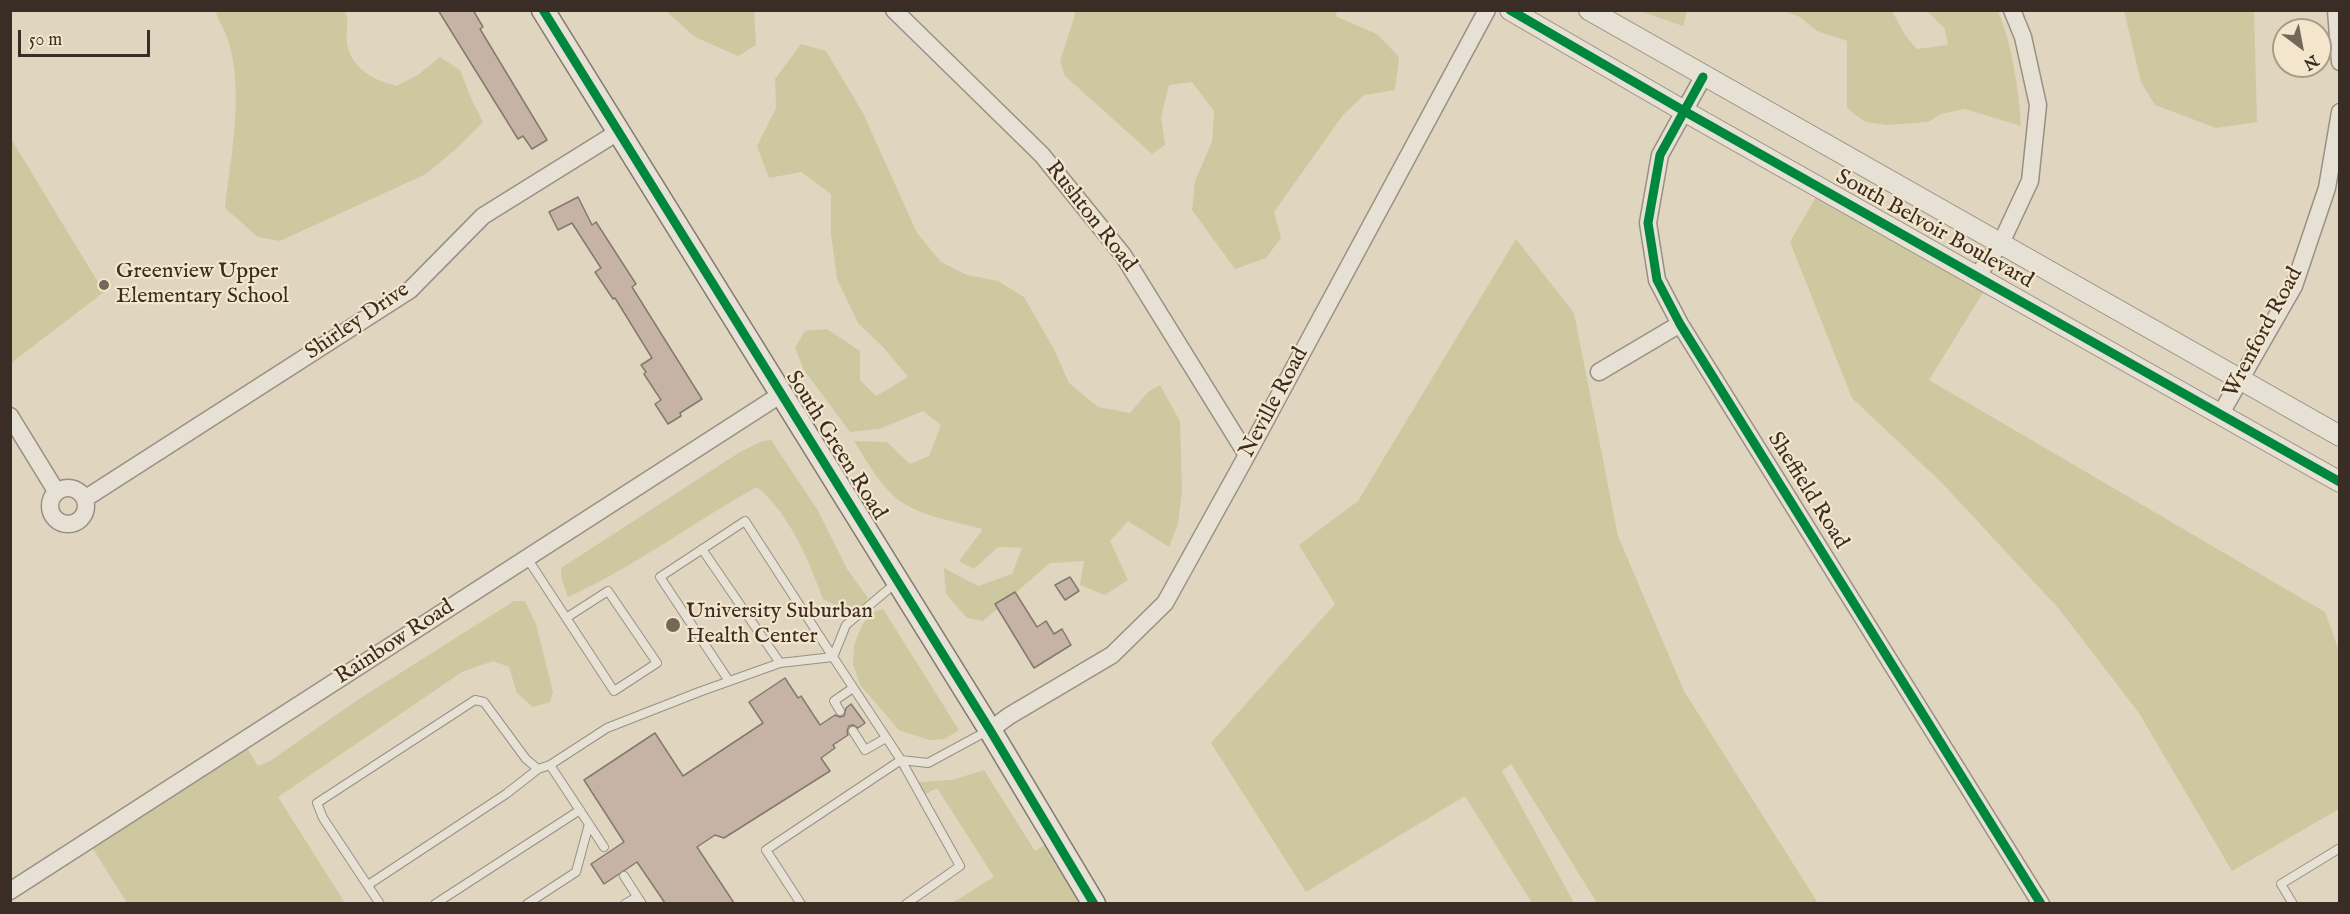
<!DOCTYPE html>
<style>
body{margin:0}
#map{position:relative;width:2350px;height:914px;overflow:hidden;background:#e0d5bf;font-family:"IM FELL English",serif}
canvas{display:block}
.frame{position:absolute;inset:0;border:12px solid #3a2d25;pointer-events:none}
.north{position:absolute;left:2272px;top:18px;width:60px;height:60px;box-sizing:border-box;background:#f4e6cc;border:2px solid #aa9c89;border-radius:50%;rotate:148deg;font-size:16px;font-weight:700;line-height:24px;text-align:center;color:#3a2d25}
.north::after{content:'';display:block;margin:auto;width:21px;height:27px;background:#74685b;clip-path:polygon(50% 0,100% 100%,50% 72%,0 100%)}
.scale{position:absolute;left:18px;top:30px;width:132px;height:27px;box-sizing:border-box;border:3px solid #3a2d25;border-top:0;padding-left:8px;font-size:18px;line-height:21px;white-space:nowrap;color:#3a2d25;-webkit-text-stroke:4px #f4e6cc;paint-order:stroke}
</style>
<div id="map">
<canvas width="2350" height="914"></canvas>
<div class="frame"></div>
<div class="north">N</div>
<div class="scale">50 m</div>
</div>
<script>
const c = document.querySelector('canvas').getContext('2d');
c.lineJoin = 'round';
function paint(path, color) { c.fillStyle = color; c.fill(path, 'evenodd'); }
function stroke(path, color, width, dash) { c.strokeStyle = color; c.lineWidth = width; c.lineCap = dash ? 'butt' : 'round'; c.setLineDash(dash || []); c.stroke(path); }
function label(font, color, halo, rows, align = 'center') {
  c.font = font + ' "IM FELL English",serif'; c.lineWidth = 4.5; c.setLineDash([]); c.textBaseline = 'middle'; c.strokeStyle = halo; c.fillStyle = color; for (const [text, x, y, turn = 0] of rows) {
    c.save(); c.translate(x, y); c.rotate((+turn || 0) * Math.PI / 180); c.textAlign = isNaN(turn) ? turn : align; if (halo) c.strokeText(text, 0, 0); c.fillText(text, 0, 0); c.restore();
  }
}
paint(new Path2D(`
 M1074,10L1338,11L1335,16L1377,34L1399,57L1395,90L1364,95L1343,115L1274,212L1281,238L1266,258L1235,269L1192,210L1195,181L1212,142L1214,111L1192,82L1169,85L1161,117L1165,145L1152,154L1065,76L1060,61L1075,15Z
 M215,11H345C350,22 345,32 347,44C352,69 374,80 396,86L418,75L440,57L460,70L471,98L483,122L455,150L426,174L280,241L258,237L225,208C231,156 242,102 231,50C228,36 220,23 215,11Z
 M666,11H754L756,45L738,56L695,37Z
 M1640,11L1687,10V11L1683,26Z
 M1784,11H1892L1905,35L1917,49L1948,45L1945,29L1927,11H1998C2013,48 2018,86 2021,126L1965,109L1941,114L1928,122L1888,125L1865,122L1847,108V41L1817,31L1800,17Z
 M2124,11H2254L2257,122L2216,128L2155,105L2141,82Z
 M801,44L826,51L863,113L917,233L941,262L967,275L998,281L1024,297L1054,349L1069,383L1098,407L1130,413L1148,392L1160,385L1180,421L1182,491L1178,524L1169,547L1128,521L1110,541L1128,580L1105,595L1080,585L1084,561L1050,563L983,621L967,618L946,594L944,568L978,586L1012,574L1022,548L998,547L974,569L959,561L983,529C957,522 925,517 903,503C882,489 867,462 854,441L887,442L910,464L929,456L941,425L923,411L879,429L850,432L804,370L795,348L805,331L827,329L860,351V380L876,396L908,377L884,348L858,323L837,279L831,234V194L801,172L769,178L757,146L776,108L775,79Z
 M10,137L104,292L11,363H10Z
 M1821,188L1989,283L1929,380L2325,612L2339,651V809L2232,871L2139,713L2059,609L1942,483L1852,398L1790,242Z
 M1516,239L1574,313L1618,536L1684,691L1818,903H1597L1511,764L1502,771L1574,903H1532L1465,796L1306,892L1211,743L1335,604L1299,545L1358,501Z
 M771,440L817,509L847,569L868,598L864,604L847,611L823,599C808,559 791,516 757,487C693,522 635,567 568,597L562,580L561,568L740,452L763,441Z
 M514,601H525L536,624L553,692L550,702L533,707L517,693L509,667L493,661L462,672L278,797L345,903H127L88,841L243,741L258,766L270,761L356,701Z
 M883,609L959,730L945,739L929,740L899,730L860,685L853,664L854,645L862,625L873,612Z
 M984,770L1035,851L1055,839L1094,903H952L994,877L937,788L924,795L918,782L952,780Z`), '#cec8a0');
const building = new Path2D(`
 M438,10H473L483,27L480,29L547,140L532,149L523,136L518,139Z
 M578,197L592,225L596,222L636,284L632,287L702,399L680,413L681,416L668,424L655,404L661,400L644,374L646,372L641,365L652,358L615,298L613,299L595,272L601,268L572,223L558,230L549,212Z
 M1070,577L1079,591L1065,600L1055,585Z
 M1015,592L1037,627L1046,621L1054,634L1062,629L1071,645L1034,668L995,604Z
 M785,678L798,698L801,696L820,725L835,715L840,717L844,716L846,708L851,704L865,723L858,728L853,725L849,726L847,731L848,735L833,745L835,748L821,758L830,771L724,838L715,835L697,847L734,903H665L637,862L604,884L591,864L624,842L584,780L655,733L683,776L763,723L749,702Z`);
paint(building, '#c6b3a6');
stroke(building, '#817a6e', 1.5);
const service = new Path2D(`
 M702,549L780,663
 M527,558L614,691L657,663L608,591L566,618
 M897,582L846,625L833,657L901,760L928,763L989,730
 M840,711L834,701L853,688
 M853,731L865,750L886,738
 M604,847L550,765L607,728L699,692L780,663L833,657L745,521L660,577L729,681
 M624,876L642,904
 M368,885L506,794L538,769
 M380,904L323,818L317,803L475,700L484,702L526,759L538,769L550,765
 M435,904L580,810
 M527,904L576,872L589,824
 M625,904L637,897
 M801,904L766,850L901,760L960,866L906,904
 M2293,904L2281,884L2340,848`);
const minor = new Path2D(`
 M894,10L1042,155L1123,255L1247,455
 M2336,10L2340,62
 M1703,77L1660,155L1648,223L1657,280L1680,324L2041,904
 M1977,276L2001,243L2030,181L2038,105L2023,37L2012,10
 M1599,372L1680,324
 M2220,415L2294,286L2327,188L2340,112
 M10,416L56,491
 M50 506a18 18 0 1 1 36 0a18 18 0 1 1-36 0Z
 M86,498L410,290L483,216L618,132
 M990,730L1009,716L1112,655L1165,603L1247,455L1487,10
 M10,891L780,395`);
const tertiary = new Path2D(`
 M1510,10L1684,111L2340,482
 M1589,10L2340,436`);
const secondary = new Path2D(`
 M543,10L990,730L1094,904`);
stroke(service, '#989083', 10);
stroke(minor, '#989083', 19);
stroke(tertiary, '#989083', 22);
stroke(secondary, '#817a6e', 25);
stroke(service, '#e6e0d5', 8);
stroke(minor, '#e6e0d5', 16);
stroke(tertiary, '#e6e0d5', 20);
stroke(secondary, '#e6e0d5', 22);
stroke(new Path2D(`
 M543,10L990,730L1094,904
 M1510,10L1684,111L2340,482
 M1703,77L1660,155L1648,223L1657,280L1680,324L2041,904`), '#00873e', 9);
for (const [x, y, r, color] of [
 [104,285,6,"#74685b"],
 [673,625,8,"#74685b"]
]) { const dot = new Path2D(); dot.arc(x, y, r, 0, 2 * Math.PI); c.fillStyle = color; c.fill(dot); stroke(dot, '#f4e6cc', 2); }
label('22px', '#3a2d25', '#f4e6cc', [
 ["Rushton Road",1090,217,52],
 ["South Belvoir Boulevard",1934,230,29],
 ["Shirley Drive",358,322,-34],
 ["Wrenford Road",2264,333,-62],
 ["Neville Road",1275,403,-62],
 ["South Green Road",835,446,58],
 ["Sheffield Road",1807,491,58],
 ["Rainbow Road",395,643,-33]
]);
label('22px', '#3a2d25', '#f4e6cc', [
 ["Greenview Upper",116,272],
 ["Elementary School",116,297],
 ["University Suburban",686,612],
 ["Health Center",686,637]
], 'left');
</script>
